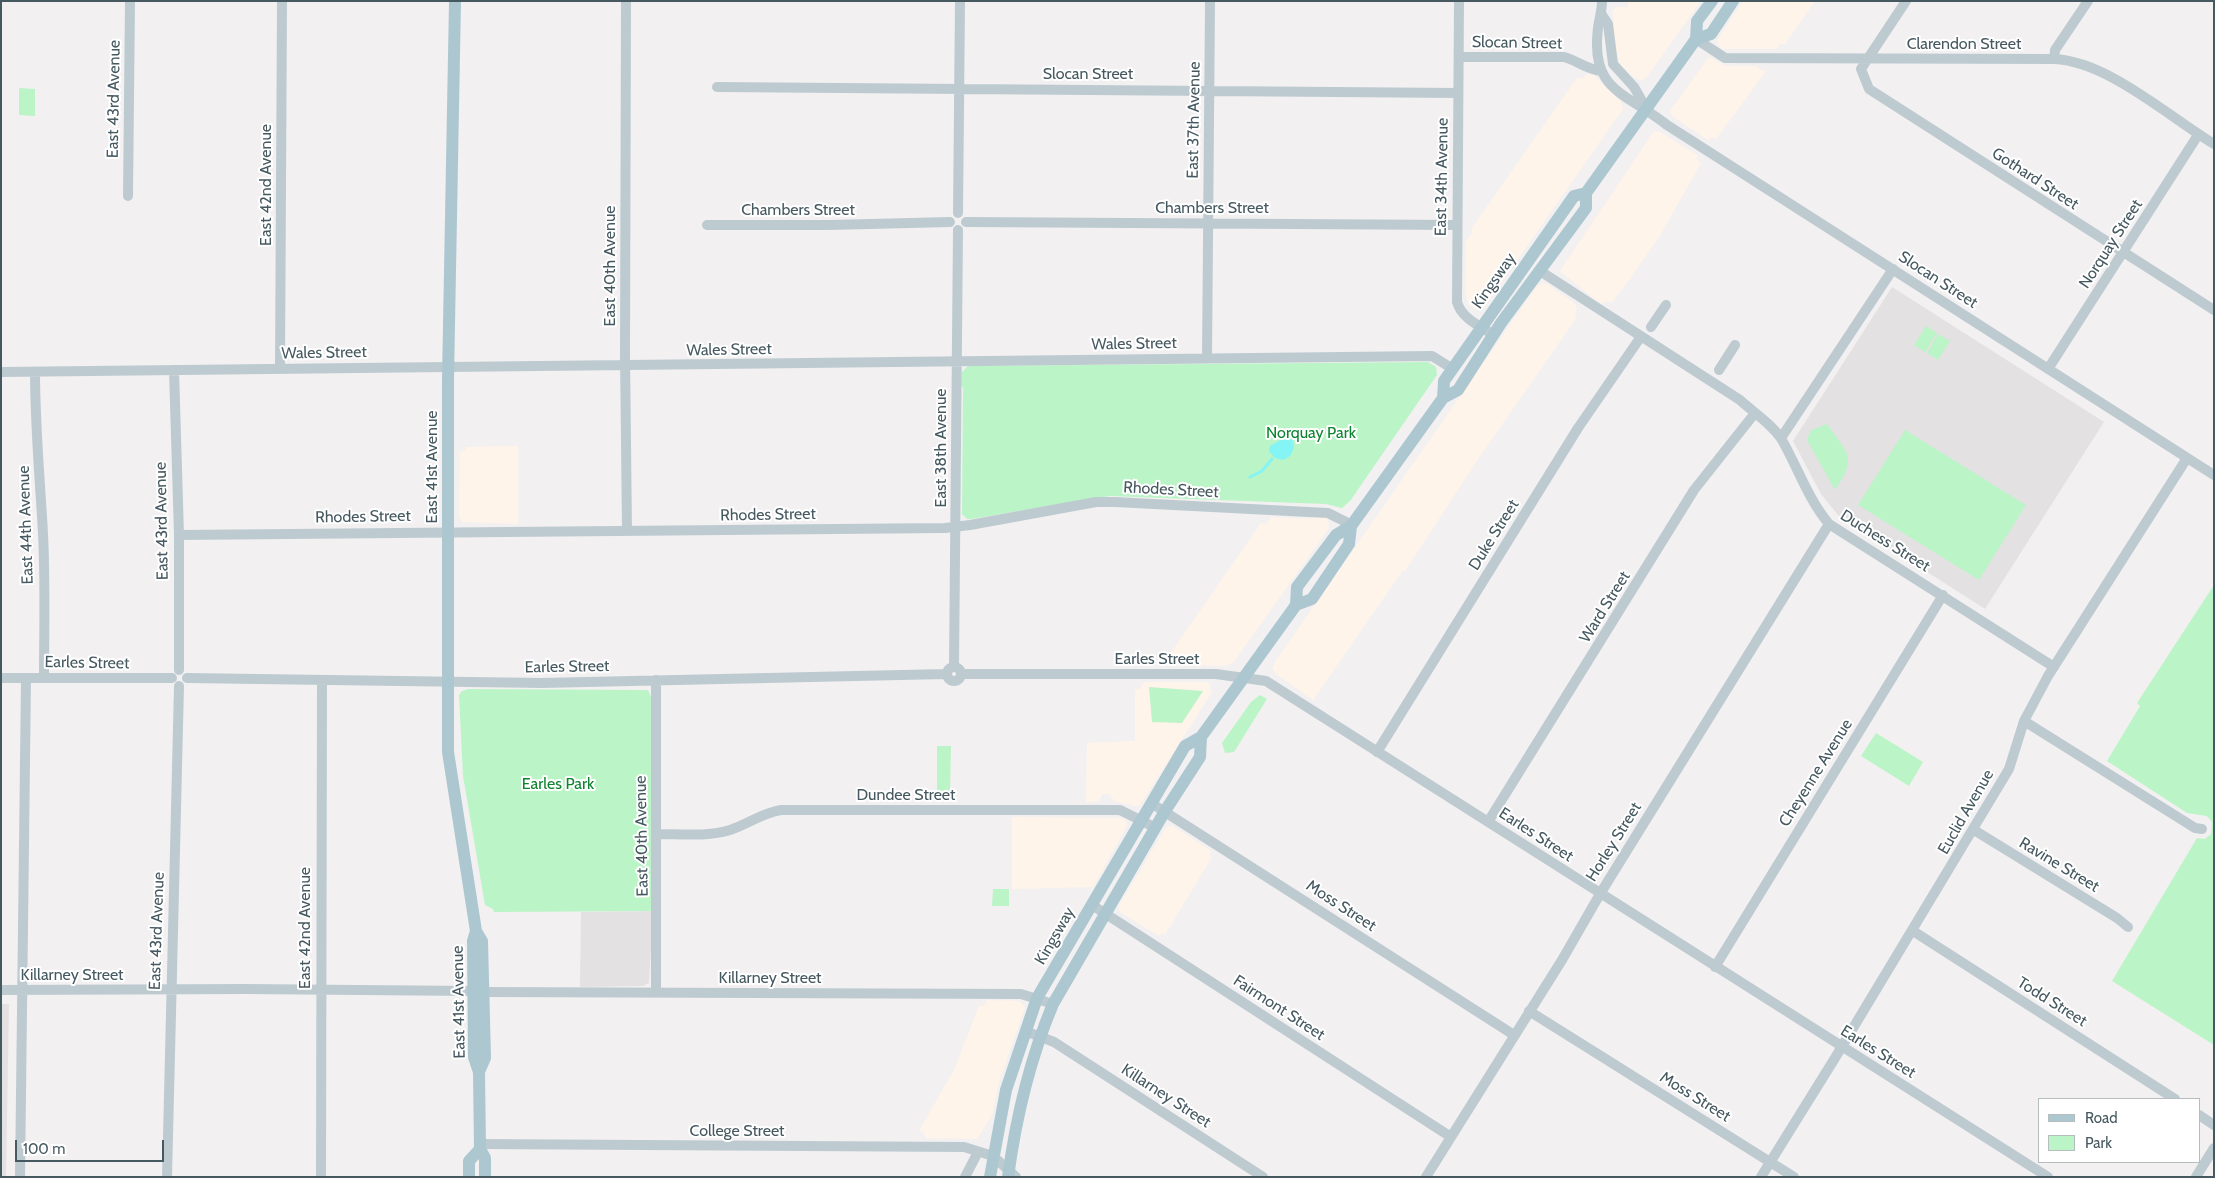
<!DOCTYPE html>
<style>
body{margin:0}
#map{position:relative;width:2215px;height:1178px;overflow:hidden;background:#f3f0f1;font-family:Cabin,sans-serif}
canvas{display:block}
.frame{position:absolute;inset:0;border:2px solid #465960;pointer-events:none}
.legend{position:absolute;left:2038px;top:1098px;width:162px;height:65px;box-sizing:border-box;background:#fff;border:1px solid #b5bdbf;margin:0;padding:6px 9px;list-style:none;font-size:15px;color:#465960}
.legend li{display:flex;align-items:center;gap:10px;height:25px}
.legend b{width:25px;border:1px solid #b5bdbf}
.scale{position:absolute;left:15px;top:1140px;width:149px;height:22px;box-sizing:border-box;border:2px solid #465960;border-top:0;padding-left:6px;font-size:15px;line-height:18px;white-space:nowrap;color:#465960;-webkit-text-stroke:4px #fff;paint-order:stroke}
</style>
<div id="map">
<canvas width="2215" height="1178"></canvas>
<div class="frame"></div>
<ul class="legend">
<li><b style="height:6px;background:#adc7d1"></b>Road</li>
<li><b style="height:14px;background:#bbf4c6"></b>Park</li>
</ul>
<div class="scale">100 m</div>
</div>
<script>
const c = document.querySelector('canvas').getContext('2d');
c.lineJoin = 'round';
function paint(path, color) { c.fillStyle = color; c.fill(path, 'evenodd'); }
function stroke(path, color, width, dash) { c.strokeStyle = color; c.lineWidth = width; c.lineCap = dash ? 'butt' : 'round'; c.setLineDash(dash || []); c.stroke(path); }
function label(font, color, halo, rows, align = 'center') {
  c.font = font + ' Cabin,sans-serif'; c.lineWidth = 4; c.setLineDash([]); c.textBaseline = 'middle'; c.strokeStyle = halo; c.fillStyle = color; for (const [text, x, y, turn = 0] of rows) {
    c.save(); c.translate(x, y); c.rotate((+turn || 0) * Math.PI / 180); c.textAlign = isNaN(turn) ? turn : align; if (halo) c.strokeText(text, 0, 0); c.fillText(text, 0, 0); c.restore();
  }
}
paint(new Path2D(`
 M1628,1H1701L1646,78L1641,80L1636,79L1620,65L1614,44L1613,11L1616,7H1628Z
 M1743,1H1815L1785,44H1780L1776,49H1722L1718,45V39Z
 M1709,57L1726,66H1757L1761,70L1766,71L1716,139L1713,137L1708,140L1672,116L1670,111Z
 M1588,74L1595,76L1621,102L1623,109L1485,306L1481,310L1475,309L1469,305L1466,297V241L1472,233V228L1577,78L1581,79Z
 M1654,131L1660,132L1697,155V160L1701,163L1659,237L1629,280L1611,303L1608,301L1601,304L1560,271Z
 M1543,283L1549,285L1575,304L1577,308L1575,315L1577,317L1478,459L1405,571L1403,570L1313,700L1275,673L1272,669L1275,662L1537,286Z
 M518,446V524L462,522L459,516L460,453L466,449V447Z
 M1316,516L1328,519L1329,528L1233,663L1225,666L1172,665L1170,661L1166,660L1261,523L1266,524L1271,517L1312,519Z
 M1144,682H1205L1209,683L1212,692L1140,805L1136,806L1114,801L1110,794H1102L1099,801L1086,802L1087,743L1135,741V689H1140Z
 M1012,817L1121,818L1125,819L1127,826L1093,887L1012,889Z
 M1167,826H1173L1211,851L1209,856L1212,857L1165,935L1162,933L1159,936L1120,912L1118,907Z
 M987,1000L1019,1001L1025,1007L999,1082L992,1115L977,1139L926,1138L923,1132L919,1131L955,1068L979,1006H984Z`), '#fef4e9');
paint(new Path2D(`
 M1892,287L2104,422L1985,609L1838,515L1821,494L1793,441Z
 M653,911L649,983L643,986L580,987L581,912Z
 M1,1004H9L6,1177H1Z`), '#e4e1e3');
paint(new Path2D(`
 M19,88L35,89V116L19,115Z
 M1926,326L1937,333L1925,352L1914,345Z
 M1938,334L1950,341L1938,360L1927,353Z
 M1428,362L1436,367L1437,375L1350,501L1342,508L1326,504L1110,496L971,519H967L962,514L963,388L961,385L962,372L968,366Z
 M1827,424C1848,455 1858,456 1835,490L1807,440L1811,430Z
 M1905,430L2026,505L1979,580L1858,505Z
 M2214,585V1045L2112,981L2197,838L2205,839L2211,834L2212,822L2207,816L2187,813L2107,761L2140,706L2137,703Z
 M1149,687L1203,691L1182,723L1152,722Z
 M469,689L648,690L652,699L653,911L494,912L493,909L485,905L463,776L459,695L462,691Z
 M1260,695L1267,699L1234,752L1225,753L1222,743L1251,702Z
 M1876,733L1923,762L1909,786L1861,756Z
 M937,746H951L950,794H937Z
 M993,889H1009V906H992Z`), '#bbf4c6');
paint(new Path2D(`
 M1287,436L1293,441L1294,448L1290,456L1283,460L1275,458L1269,451L1270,446Z`), '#84f4f5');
stroke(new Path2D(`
 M1250,477L1262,471L1272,459`), '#84f4f5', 3);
stroke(new Path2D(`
 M626,1L625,354L627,531
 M1459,1L1457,302C1461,318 1481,327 1494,335
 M1602,1C1602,11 1599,19 1598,28C1590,92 1626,92 1667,125L2214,475
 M1906,1L1861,69L1869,89L2214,310
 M1602,15L1608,24L1613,64L1634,87L1646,108
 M1696,39L1725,58L2054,59C2107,61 2168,116 2214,144
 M1459,57H1564C1578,61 1586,69 1601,71
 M2054,59L2055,50L2088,1
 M717,87L1458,93
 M128,196L130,1
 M958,213L960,1
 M966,222L1457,225
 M707,225H829L950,222
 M1540,271L1740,400C1753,412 1773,425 1782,440C1798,468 1808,499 1829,524L2054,667
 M1651,327L1666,305
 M1207,358L1210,1
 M280,369L282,1
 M2048,369L2198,135
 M174,370L179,535V670
 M1719,370L1735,345
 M1,372L1432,356L1453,369
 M35,372C35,421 39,468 42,517C46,570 44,624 44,678
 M1781,438L1893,269
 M179,535L945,528L970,525L1096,502H1115L1328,513L1352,525
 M954,666L958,230
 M947 674a7 7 0 1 1 14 0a7 7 0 1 1-14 0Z
 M961,674H1216L1266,681L2048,1177
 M1,678H172
 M187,678L542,683L946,674
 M656,680V992
 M2024,721L2195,828L2202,829
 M1377,752L1578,428L1640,338
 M1151,803L1514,1035
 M1488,822L1694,490L1755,413
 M1974,830L2117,918L2128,927
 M657,834C680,834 708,837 730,830C748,824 762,813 781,810H1120L1156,828
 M1092,905L1451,1137
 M1913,931L2175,1099
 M1715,967L1943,595
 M1,990L246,989L473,991
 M485,992L1021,994L1053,1004
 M1529,1011L1794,1177
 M1025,1031L1054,1042L1263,1177
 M2199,1115L2214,1125
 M480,1144L964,1147L993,1156L1016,1177
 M20,1177L26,678
 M167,1177L179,686
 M321,1177L322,680
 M965,1177L978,1152
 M1426,1177L1562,960L1600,894L1829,524
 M1761,1177L1835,1058L2009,769L2024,721L2048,676L2187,458
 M2196,1177L2214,1148`), '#bdcbd1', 10);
stroke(new Path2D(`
 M455,1L448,379V752L476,931L482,941L485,1058L479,1072
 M1696,39L1711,34L1733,1
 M1443,398L1444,381L1574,196L1586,193
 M1296,605L1312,599L1349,544L1351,526
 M476,931L473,941L474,1057L479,1072L480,1149L485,1158V1177
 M469,1177V1161L480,1149
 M990,1177L1006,1090L1037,998L1185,746L1201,737L1296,605L1297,587L1336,535L1351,526L1443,398L1458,390L1501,323L1586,208V193L1696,39L1697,21L1712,1
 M1008,1177C1016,1117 1030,1059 1053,1004L1165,811L1200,757L1201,737`), '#adc7d1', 12);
label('16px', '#465960', '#fff', [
 ["Slocan Street",1517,43,1],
 ["Clarendon Street",1964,44],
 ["Slocan Street",1088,74],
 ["East 43rd Avenue",114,99,-89],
 ["East 37th Avenue",1194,120,-89],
 ["East 34th Avenue",1442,177,-89],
 ["Gothard Street",2035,179,33],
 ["East 42nd Avenue",266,185,-90],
 ["Chambers Street",1212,208],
 ["Chambers Street",798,210],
 ["Norquay Street",2111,244,-57],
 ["East 40th Avenue",610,266,-90],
 ["Slocan Street",1938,280,33],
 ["Kingsway",1494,281,-55],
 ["Wales Street",1134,344,-1],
 ["Wales Street",729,350,-1],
 ["Wales Street",324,353,-1],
 ["East 38th Avenue",941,448,-90],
 ["East 41st Avenue",432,467,-90],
 ["Rhodes Street",1171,490,3],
 ["Rhodes Street",768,515,-1],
 ["Rhodes Street",363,517,-1],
 ["East 43rd Avenue",162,521,-91],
 ["East 44th Avenue",26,525,-92],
 ["Duke Street",1494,535,-58],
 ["Duchess Street",1885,541,32],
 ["Ward Street",1605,607,-58],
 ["Earles Street",1157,659],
 ["Earles Street",87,663,1],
 ["Earles Street",567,667,-1],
 ["Cheyenne Avenue",1816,773,-58],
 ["Dundee Street",906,795],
 ["Euclid Avenue",1966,812,-60],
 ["Earles Street",1536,835,33],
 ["East 40th Avenue",642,836,-91],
 ["Horley Street",1614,842,-58],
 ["Ravine Street",2059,865,31],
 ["Moss Street",1341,906,33],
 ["East 42nd Avenue",305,928,-90],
 ["East 43rd Avenue",157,931,-88],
 ["Kingsway",1055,936,-60],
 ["Killarney Street",72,975],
 ["Killarney Street",770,978],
 ["East 41st Avenue",459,1002,-91],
 ["Todd Street",2052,1002,32],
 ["Fairmont Street",1279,1008,33],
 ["Earles Street",1878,1052,32],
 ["Killarney Street",1166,1096,33],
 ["Moss Street",1695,1097,32],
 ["College Street",737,1131]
]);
label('16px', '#0e8431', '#fff', [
 ["Norquay Park",1311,433],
 ["Earles Park",558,784]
]);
</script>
